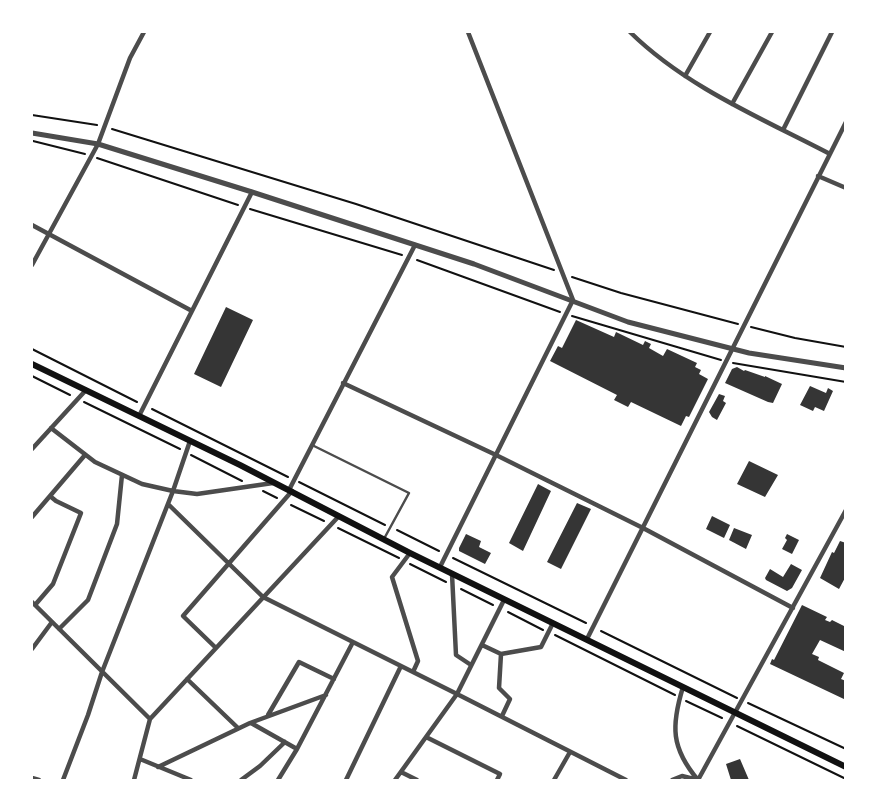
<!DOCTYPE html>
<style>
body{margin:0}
#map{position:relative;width:877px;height:812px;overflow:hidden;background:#fff;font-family:"Titillium Web",sans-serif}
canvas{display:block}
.frame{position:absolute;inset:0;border:33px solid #fff;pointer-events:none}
</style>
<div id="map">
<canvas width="877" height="812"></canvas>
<div class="frame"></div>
</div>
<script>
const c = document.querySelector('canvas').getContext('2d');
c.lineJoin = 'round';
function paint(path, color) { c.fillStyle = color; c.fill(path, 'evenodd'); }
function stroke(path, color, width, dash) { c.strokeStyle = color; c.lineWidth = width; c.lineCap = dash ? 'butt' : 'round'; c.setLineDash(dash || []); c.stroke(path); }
paint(new Path2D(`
 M226,307L253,320L221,387L194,374Z
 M576,320L614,337L616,332L643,345L645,341L651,344L649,348L663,356L667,349L697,363L695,367L701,370L699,374L708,379L689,417L686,416L681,426L631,402L628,407L614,400L617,395L550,361L558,346L562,348Z
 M737,367L744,371L745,370L765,377V376L782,384L773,403L768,402L725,383L732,369Z
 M810,386L826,393L828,388L833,391L824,411L815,407L813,411L800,405Z
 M719,394L725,396L723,401L726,403L717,420L712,417L709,412Z
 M749,461L778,475L765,497L737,484Z
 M538,484L551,491L523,551L509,543Z
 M577,503L591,509L561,569L547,562Z
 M712,516L730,525L724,538L706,529Z
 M734,528L752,535L746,549L729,540Z
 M466,534L481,541L479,547L491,553L485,564L459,551V548Z
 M787,534L799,540L792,554L782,549L787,540L785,538Z
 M840,541L846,543V576L839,589L820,578L832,552L834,553Z
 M791,564L802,570L792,588L787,591L766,580L765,578L770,569L783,577Z
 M802,605L827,617L825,620L830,622L832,620L846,627V652L820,640L812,654L819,657L818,660L844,673L841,679L846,681V700L770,664L772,659L774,660Z
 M740,759L749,780H731L726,764Z`), '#353535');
stroke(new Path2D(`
 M32,115L97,125
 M112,129L356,204L554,270
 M33,141L85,154
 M97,158L238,205
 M250,209L402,255
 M417,260L560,312
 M572,277L621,293L738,324
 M572,316L721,360
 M751,327L795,338L846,347
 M32,349L137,402
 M733,363L846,382
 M32,376L70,395
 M84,402L180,449
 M152,409L288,477
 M191,455L242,481
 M299,482L385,525
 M263,491L277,498
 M291,505L324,521
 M338,528L399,558
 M397,530L439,551
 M453,558L586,623
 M410,564L446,582
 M461,589L493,605
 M508,612L543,630
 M601,631L737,698
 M555,635L675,695
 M686,701L722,718
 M748,703L846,749
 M737,726L846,779`), '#111', 2);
stroke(new Path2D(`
 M312,445L409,493L385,537`), '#4c4c4c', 2.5);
stroke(new Path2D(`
 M630,32C686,87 761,118 830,154
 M685,76L710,32
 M732,104L772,32
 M783,130L832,32
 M818,176L846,188
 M32,225L192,311
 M32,265L98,144L130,58L144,32
 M343,383L496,455L643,528L793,608
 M139,416L252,192
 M51,428L95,462L142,484L173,491L197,494L273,483
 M32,449L86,390
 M289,490L415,245
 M168,504L263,597L457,694L626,780
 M32,517L85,455
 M410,553L392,577L418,661L413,672
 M440,567L573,300L468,32
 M452,574L456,655L471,665
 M32,602L150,719
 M35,605L53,584L81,513L56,501L50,496
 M59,629L88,600L117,524L122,475
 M587,639L846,122
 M482,645L501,654L541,647L553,623
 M216,648L183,616L292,491
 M32,649L52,622
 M501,654L499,688L510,699L502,716
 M187,679L238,728
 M683,687C671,726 671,748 698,780
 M268,715L299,662L334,679
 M251,723L297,749
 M426,737L500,774L497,780
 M140,759L191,780
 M158,767L250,723L326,695
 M401,772L417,780
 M32,778L39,780
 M63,780L88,715L102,672L173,491L190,441
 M134,780L150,719L339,516
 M241,780L260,766L285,742
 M278,780L297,749L353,642
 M346,780L401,666
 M395,780L457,694L504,600
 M554,780L570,752
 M672,780L682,776L698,780
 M698,780L846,510`), '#4c4c4c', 4.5);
stroke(new Path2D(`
 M32,133L98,144L252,192L474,264L628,322L749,353L846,368`), '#4c4c4c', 5);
stroke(new Path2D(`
 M32,364L240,465L410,553L846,767`), '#111', 6);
</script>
